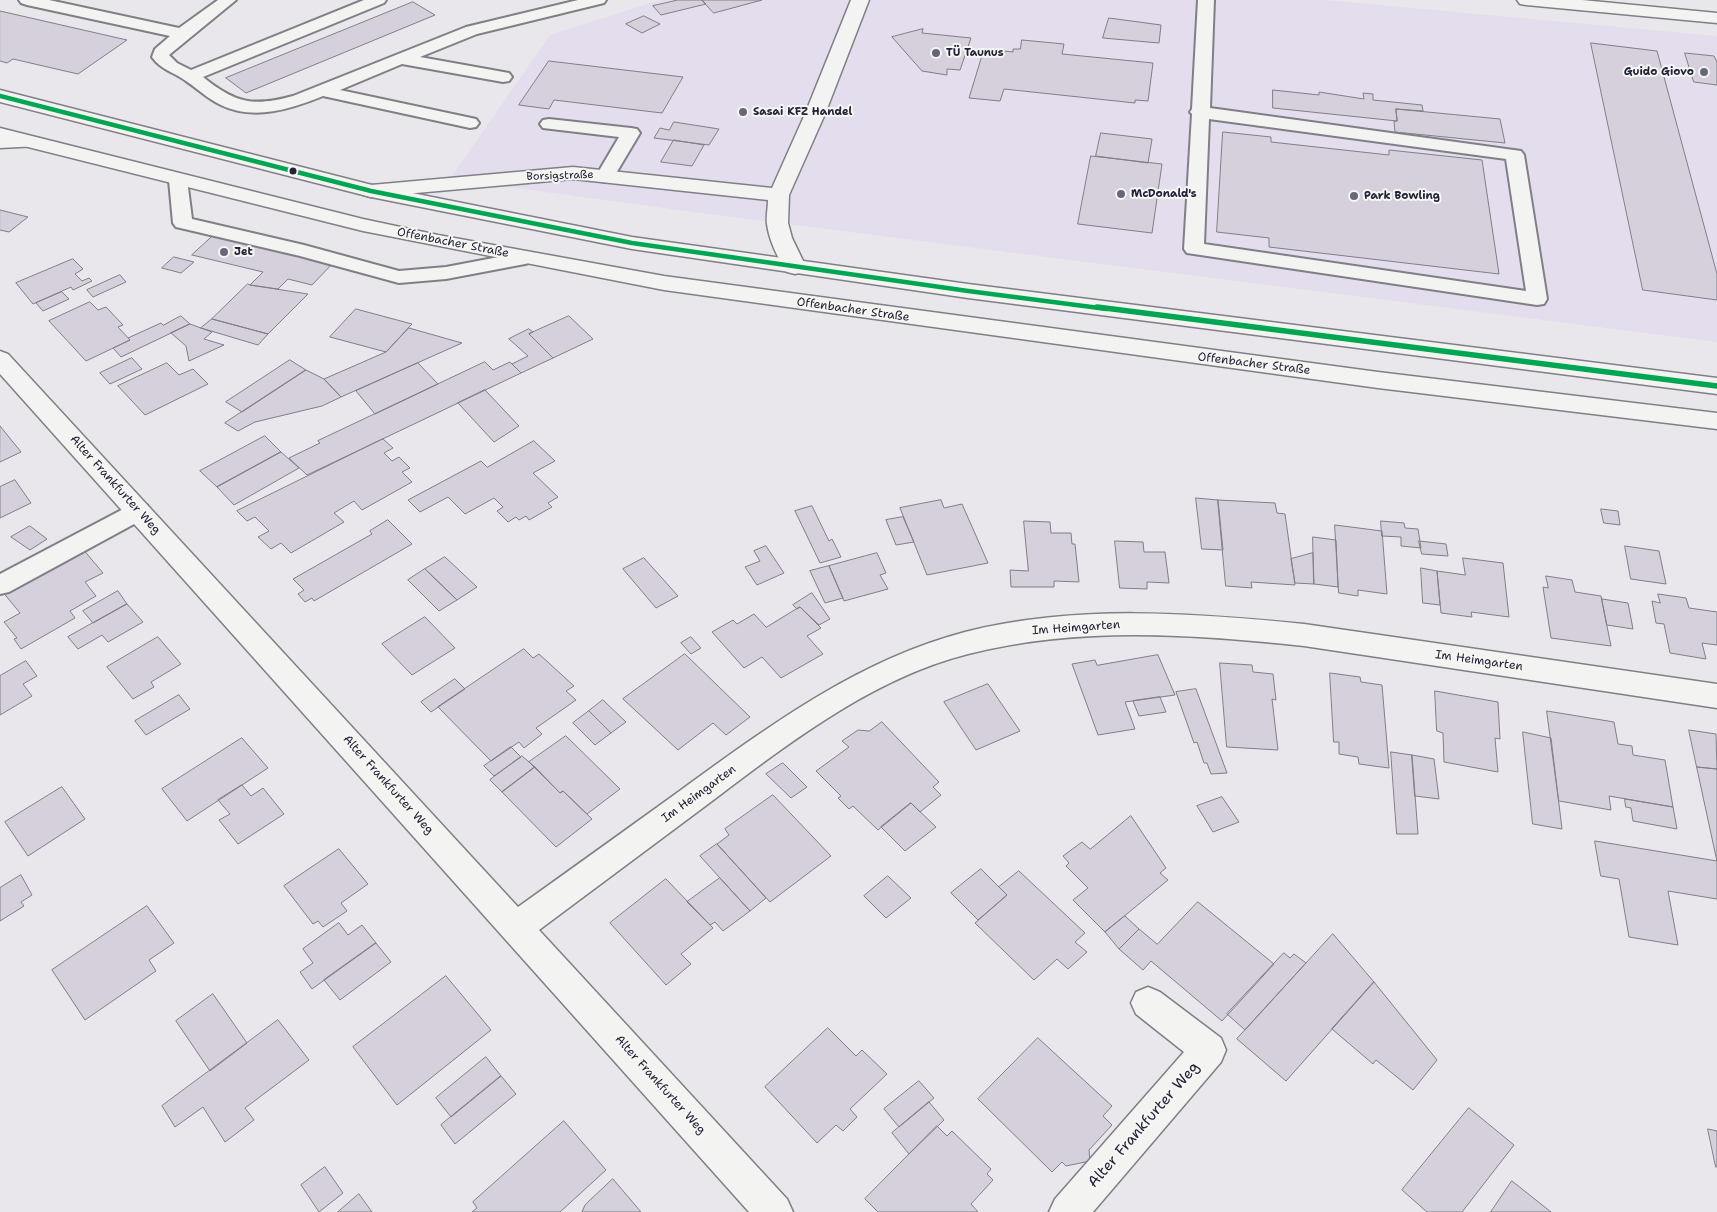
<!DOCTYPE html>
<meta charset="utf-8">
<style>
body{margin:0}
canvas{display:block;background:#e9e6ec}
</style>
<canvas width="1717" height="1212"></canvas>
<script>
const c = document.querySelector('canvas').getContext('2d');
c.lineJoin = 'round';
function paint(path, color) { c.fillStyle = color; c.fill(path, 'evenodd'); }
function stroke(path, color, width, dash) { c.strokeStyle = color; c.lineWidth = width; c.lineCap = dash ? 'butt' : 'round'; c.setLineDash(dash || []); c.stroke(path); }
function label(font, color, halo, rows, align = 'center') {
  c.font = font + ' "Shantell Sans",sans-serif'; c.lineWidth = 4; c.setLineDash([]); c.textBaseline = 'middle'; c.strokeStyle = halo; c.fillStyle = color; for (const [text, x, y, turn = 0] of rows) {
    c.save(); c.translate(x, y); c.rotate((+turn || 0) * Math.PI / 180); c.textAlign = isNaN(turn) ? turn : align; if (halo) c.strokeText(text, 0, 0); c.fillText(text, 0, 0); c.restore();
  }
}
paint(new Path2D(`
 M660,0H1325L1717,36V342L716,215L450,179L550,35Z`), '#e4dded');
const building = new Path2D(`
 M678,0H702L706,4L661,15L653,6Z
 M702,0H762L714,13Z
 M413,2L435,15L246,93L226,78Z
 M0,11L127,40L78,74L13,59L7,63L0,61Z
 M644,16L660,24L642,33L626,24Z
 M1109,18L1161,25L1159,43L1103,38Z
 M923,29L922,33L971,38L960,70L947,69V75L922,71L892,37Z
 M1022,40L1064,44L1062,54L1153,63L1148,101L1135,100V103L1004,89L1000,101L969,98L984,49L1013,52V49H1020Z
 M1591,43L1657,51L1717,274V300L1643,290Z
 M1685,53L1714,56L1717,62V85L1694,82Z
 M549,61L683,77L662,113L554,100L549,109L519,105Z
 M1273,90L1319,95V92L1364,99L1363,93L1373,94V100L1422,105L1423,111L1396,109L1397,121L1273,108Z
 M1396,109L1500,119L1505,143L1395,132L1394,121H1397Z
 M674,122L719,129L709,145L654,138L660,128L669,130Z
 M1223,132L1271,137V142L1389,155V150L1482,160L1499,274L1269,247V238L1217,232Z
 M1101,133L1152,139L1148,163L1096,156Z
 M674,140L704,145L692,166L661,162Z
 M1091,156L1162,164L1152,233L1078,224Z
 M0,210L28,217L9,232L0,230Z
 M216,233L334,262L312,285L288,279L278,289L250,285L263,272L192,255Z
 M174,257L194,262L181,273L162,268Z
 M73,259L83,269L75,274L82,281L89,278L92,281L73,290L71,287L33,304L16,283Z
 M120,275L126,282L93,297L87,290Z
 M248,284L250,285L308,294L268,334L212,319Z
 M62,292L69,299L43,311L36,303Z
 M90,302L98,310L106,307L123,325L118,327L130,340L86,361L49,321Z
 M356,309L412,324L386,352L330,337Z
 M181,316L190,324L121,357L113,348L130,340L128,338L161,323L163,325Z
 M569,316L593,339L553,358L529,334Z
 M212,319L268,334L258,345L201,328Z
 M190,324L212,332L204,339L224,345L189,361L186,346L171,333Z
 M409,328L462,343L341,397L324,379L386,352Z
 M529,329L533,332L529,334L553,358L521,373L512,364L528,356L509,339Z
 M132,358L142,369L110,384L100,373Z
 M290,360L306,370L242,412L226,402Z
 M485,362L493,370L510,362L521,373L307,475L289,458L320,443L318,441Z
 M167,363L179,375L193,369L208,384L145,415L118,386Z
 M418,363L438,384L375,414L356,391Z
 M306,370L324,379L341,397L322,406L255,422L238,431L225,423Z
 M485,390L519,426L494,442L458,403Z
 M0,426L21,452L0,462Z
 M265,436L281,452L217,487L200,471Z
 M383,439L393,448L384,453L392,461L399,457L410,468L402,472L412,482L362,510L354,501L334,513L344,522L291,553L281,543L271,549L258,537L269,531L255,517L247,521L237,511Z
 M534,441L555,461L533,473L558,497L548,503L552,507L529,520L526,516L519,520L516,517L508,522L497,511L503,507L494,498L465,514L448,497L420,512L408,500L481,461L487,467Z
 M281,452L299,468L234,505L217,487Z
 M15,480L31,503L0,518V487Z
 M1196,498L1218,500L1223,550L1202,549Z
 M941,500L944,508L962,504L988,563L927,575L900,508Z
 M1218,500L1275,503L1277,513L1285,514L1295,585L1251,582L1252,588L1226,586Z
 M812,506L829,541L832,539L841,557L820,563L795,511Z
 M1601,509L1618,511L1620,525L1604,523Z
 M903,517L914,542L896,545L886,520Z
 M388,520L412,544L314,601L312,598L305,602L298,594L304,590L293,579L372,534L370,531Z
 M1024,521L1050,522L1051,533H1071L1072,544H1075L1079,582L1054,581V587H1011L1010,570L1028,571Z
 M1381,521L1404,523L1405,528L1418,529L1421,548L1401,546V537L1382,536Z
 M1335,525L1382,531L1387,594L1358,590V596L1339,593Z
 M30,526L47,539L30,550L11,537Z
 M1313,537L1336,540L1338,587L1314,584Z
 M1115,541L1143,542L1144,552H1165L1169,583L1147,582V589L1120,588Z
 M1419,541L1446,544L1448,556L1422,554Z
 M766,546L784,573L757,585L745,567L760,561L754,551Z
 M1625,546L1659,551L1666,584L1631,579Z
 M82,548L103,573L85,582L96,596L70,611L75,618L21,649L14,639L17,638L4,622L20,613L2,591Z
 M877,553L886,573L880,575L888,589L844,601L829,566Z
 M1313,553L1314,584L1295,583L1291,559Z
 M445,557L477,587L457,600L425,569Z
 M644,558L678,596L656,608L623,569Z
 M1463,558L1503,563L1509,617L1471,612L1472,617L1441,613L1437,571L1465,575Z
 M829,566L843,598L825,603L810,571Z
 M1421,568L1437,571L1440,605L1423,603Z
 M425,569L457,600L439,611L408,580Z
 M1546,576L1572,580L1575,592L1601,596L1611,646L1551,638L1543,587L1548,588Z
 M118,591L127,604L93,623L83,611Z
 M812,593L830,619L819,625L800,607L797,609L793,605Z
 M1658,594L1686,598L1689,608L1717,612V645L1702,643L1706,659L1670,653L1664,624L1656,623L1652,601L1660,603Z
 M1602,599L1628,603L1633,629L1607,625Z
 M127,604L143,622L108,642L102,635L78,649L68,637Z
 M800,607L821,628L807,636L823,654L781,678L762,657L744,668L712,632L733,620L737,624L754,614L766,627Z
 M425,617L455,648L412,675L382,644Z
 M158,637L181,664L151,682L154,687L133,699L107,667Z
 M691,637L701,648L691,654L681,643Z
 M524,649L533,658L539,654L574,686L566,691L576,700L536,728L542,734L524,748L519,742L491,761L438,707Z
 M685,654L750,717L726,735L713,723L678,750L623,699Z
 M1158,655L1175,695L1125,702L1135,729L1098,735L1072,664L1095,660L1097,665Z
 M26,661L37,676L23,684L32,696L0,715V676Z
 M1220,663L1252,665L1253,672L1273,674L1276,700L1272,699L1278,750L1227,747Z
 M1330,673L1360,677L1361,682L1382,685L1389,768L1359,764L1358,757L1339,754V742H1334Z
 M455,679L465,689L431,712L421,702Z
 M988,684L1020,731L976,750L944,702Z
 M1196,689L1227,773L1211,774L1207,763H1204L1197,742L1194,743L1176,692Z
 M1435,691L1498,702L1500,739L1495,738L1498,772L1444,762L1443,733L1437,731Z
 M179,695L190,709L146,735L135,721Z
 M1160,697L1166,712L1139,716L1133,701Z
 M603,700L626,722L611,733L589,711Z
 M589,711L611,733L595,745L573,723Z
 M1547,711L1614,722L1618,744L1632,746L1633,755L1665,760L1673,807L1609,796L1611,810L1559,801Z
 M882,722L939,782L933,787L941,795L920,812L911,803L878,830L853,806L849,809L838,798L841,796L816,771L849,747L842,741L858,730L869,731Z
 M1689,730L1716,734L1717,769L1697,767Z
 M1523,732L1551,738L1562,829L1533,824Z
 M566,736L620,789L587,814L563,791L560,793L529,762Z
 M242,738L268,768L187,821L162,789Z
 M511,747L521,757L494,776L484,766Z
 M1391,752L1412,755L1418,834H1397Z
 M1412,755L1434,759L1439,799L1415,796Z
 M522,756L535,767L502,792L490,780Z
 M783,763L807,787L791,798L766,774Z
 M535,767L560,793L563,791L592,819L556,847L502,792Z
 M1697,767L1717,769V861Z
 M242,785L251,796L263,788L284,814L238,844L219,820L230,814L218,800Z
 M62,787L85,819L28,856L5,822Z
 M773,795L831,856L770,902L717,844L729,835L725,829Z
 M1222,797L1239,822L1213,832L1197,806Z
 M1625,799L1673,807L1677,829L1633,821L1631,808L1626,807Z
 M911,803L936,827L905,851L881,827Z
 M1131,816L1166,868L1160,873L1168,880L1105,932L1073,900L1088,888L1066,866L1069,863L1063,856L1082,842L1090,849Z
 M1595,841L1717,861V899L1668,891L1678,945L1629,937L1619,879L1601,876Z
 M717,844L766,898L750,911L700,856Z
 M339,849L368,884L341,903L347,911L323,927L318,921L313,924L284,886Z
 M981,869L1007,895L978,920L951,893Z
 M1019,871L1085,933L1075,942L1087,952L1068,969L1057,959L1034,980L975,923L1007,895L999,887Z
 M21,875L32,895L21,902L24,906L0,921V888Z
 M888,876L911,898L886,918L864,896Z
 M720,878L750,911L723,931L715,922L710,925L687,902Z
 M666,879L713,928L681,954L691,964L666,985L610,923Z
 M1198,902L1274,964L1222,1021L1151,961L1143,970L1119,949L1139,929L1157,944Z
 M147,906L174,943L149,960L156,971L85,1020L52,970Z
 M1125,916L1139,929L1119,949L1105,932Z
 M339,923L348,935L362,925L376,943L312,989L300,972L313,963L303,949Z
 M1333,934L1374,982L1286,1081L1237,1039Z
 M376,943L391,962L340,1000L324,980Z
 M1284,953L1290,958L1294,954L1306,963L1245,1030L1227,1014Z
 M446,976L491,1030L397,1105L353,1047Z
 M1374,982L1437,1060L1413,1090L1376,1060L1373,1064L1332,1029Z
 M213,994L247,1043L210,1071L176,1021Z
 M278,1020L309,1060L245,1108L254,1120L225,1142L203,1107L175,1127L162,1106Z
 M828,1028L856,1056L862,1050L887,1074L850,1109L857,1117L843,1131L836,1125L817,1143L765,1087Z
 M1038,1038L1112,1106L1103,1116L1112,1125L1089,1150L1090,1161L1066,1166L1062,1162L1052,1172L978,1099Z
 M486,1057L501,1076L451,1117L436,1098Z
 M501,1076L516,1094L455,1144L441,1125Z
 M919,1081L934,1098L899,1127L884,1109Z
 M929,1102L944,1120L909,1154L892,1133Z
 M1469,1108L1514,1145L1462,1212H1427L1402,1190Z
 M564,1121L606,1170L560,1212H472L477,1208L473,1202Z
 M937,1126L947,1136L952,1131L991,1169L987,1174L993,1180L971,1204L978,1212H878L865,1199Z
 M1708,1129L1717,1131V1167H1716Z
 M325,1167L343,1193L319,1212L301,1185Z
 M613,1179L641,1212H582L585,1205Z
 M1512,1181L1551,1212H1491Z
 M359,1194L372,1212H338Z`);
paint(building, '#d6d0dd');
stroke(building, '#807f86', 1);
const lane = new Path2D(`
 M19,0H49L179,28L218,0H236L169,55L177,63L191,70L364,0H386L384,3L203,77C235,103 253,107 293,96L466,27L578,0H606L604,3L477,34L420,57L509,73L512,77L509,81L503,82L402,64L340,90L476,119L479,123L476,127L470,128L323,96C291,109 254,121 221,105C208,99 198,89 186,81C174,72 161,70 152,57L155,49L170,36L27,5L21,3Z
 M1198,0H1214L1210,108L1521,151L1524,155L1547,299L1544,304L1537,305L1187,253L1184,249L1192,114L1190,112L1192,109ZM1209,119L1506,159L1526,291L1204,244Z
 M549,119L631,128L637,129L640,133L612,180L605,182L598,180L596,176L619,137L543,128L540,124L543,120Z
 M178,174L185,176L187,180L192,219L304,245L399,271L446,267L525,252L532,254L535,258L532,262L525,264L446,279L399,283L300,256L176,227L173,223L169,180L171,176Z
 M139,502L147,505L151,511L147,517L9,592L0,594V574L131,505Z`);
const street = new Path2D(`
 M851,0H869L825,114L789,195L788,223L792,238L806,267L803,272L795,274L787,272C778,259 769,240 767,224C766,217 768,208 768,200L573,179L371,197L364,195L361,191L364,187L371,185L573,167L772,188L805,114Z
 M1517,0H1582L1717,13V23L1526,5L1520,4Z
 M0,136L39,138L42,142L39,146L0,148Z
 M0,351L8,354L518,907C573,868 627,829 681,790C769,726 858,660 965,632C1076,604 1191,613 1304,624L1717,684V708L1304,646C1192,634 1078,626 968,654C869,679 784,747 704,807C649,848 594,889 539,930L787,1199L793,1212H749L0,374Z
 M1148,987L1160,992L1221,1038L1226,1050L1221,1062L1093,1212H1049L1055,1199L1184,1052L1136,1014L1131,1003L1136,992Z`);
const primary = new Path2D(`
 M0,90L372,185L632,237L968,284L1717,378V394L968,298L632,249L371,197L0,102Z
 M0,128L363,219L438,235L664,276L1378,372L1717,413V429L1378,388L664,290L363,231L0,140Z`);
stroke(lane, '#807f86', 4);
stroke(street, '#807f86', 3);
stroke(primary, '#807f86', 3);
paint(lane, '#f3f3f2');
paint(street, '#f3f3f2');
paint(primary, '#f3f3f2');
stroke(new Path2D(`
 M0,96L371,191L632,243L968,291L1107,309`), '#00a651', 4.5);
stroke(new Path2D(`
 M1097,307L1717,386`), '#00a651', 5.5);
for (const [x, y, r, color] of [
 [936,53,5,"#686779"],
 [1704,72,5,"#686779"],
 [743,112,5,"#686779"],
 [293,171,4.5,"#22223b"],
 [1121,194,5,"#686779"],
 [1354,196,5,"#686779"],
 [224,252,5,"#686779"]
]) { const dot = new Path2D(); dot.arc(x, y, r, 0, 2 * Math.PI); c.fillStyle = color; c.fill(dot); stroke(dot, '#f6f6f2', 2); }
label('bold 11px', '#22223b', '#f6f6f2', [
 ["TÜ Taunus",946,53],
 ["Guido Giovo",1694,72,"right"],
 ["Sasai KFZ Handel",753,112],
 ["McDonald's",1131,194],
 ["Park Bowling",1364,196],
 ["Jet",234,252]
], 'left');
label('11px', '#22223b', '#f6f6f2', [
 ["Borsigstraße",560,176,-2]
]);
label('12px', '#22223b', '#f6f6f2', [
 ["Offenbacher Straße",453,243,11],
 ["Offenbacher Straße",853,310,8],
 ["Offenbacher Straße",1254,364,7],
 ["Alter Frankfurter Weg",115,485,48],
 ["Im Heimgarten",1076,628,-4],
 ["Im Heimgarten",1479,661,8],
 ["Alter Frankfurter Weg",388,785,48],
 ["Im Heimgarten",699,794,-36],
 ["Alter Frankfurter Weg",660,1085,48]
]);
label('15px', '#22223b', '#f6f6f2', [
 ["Alter Frankfurter Weg",1144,1125,-49]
]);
</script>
